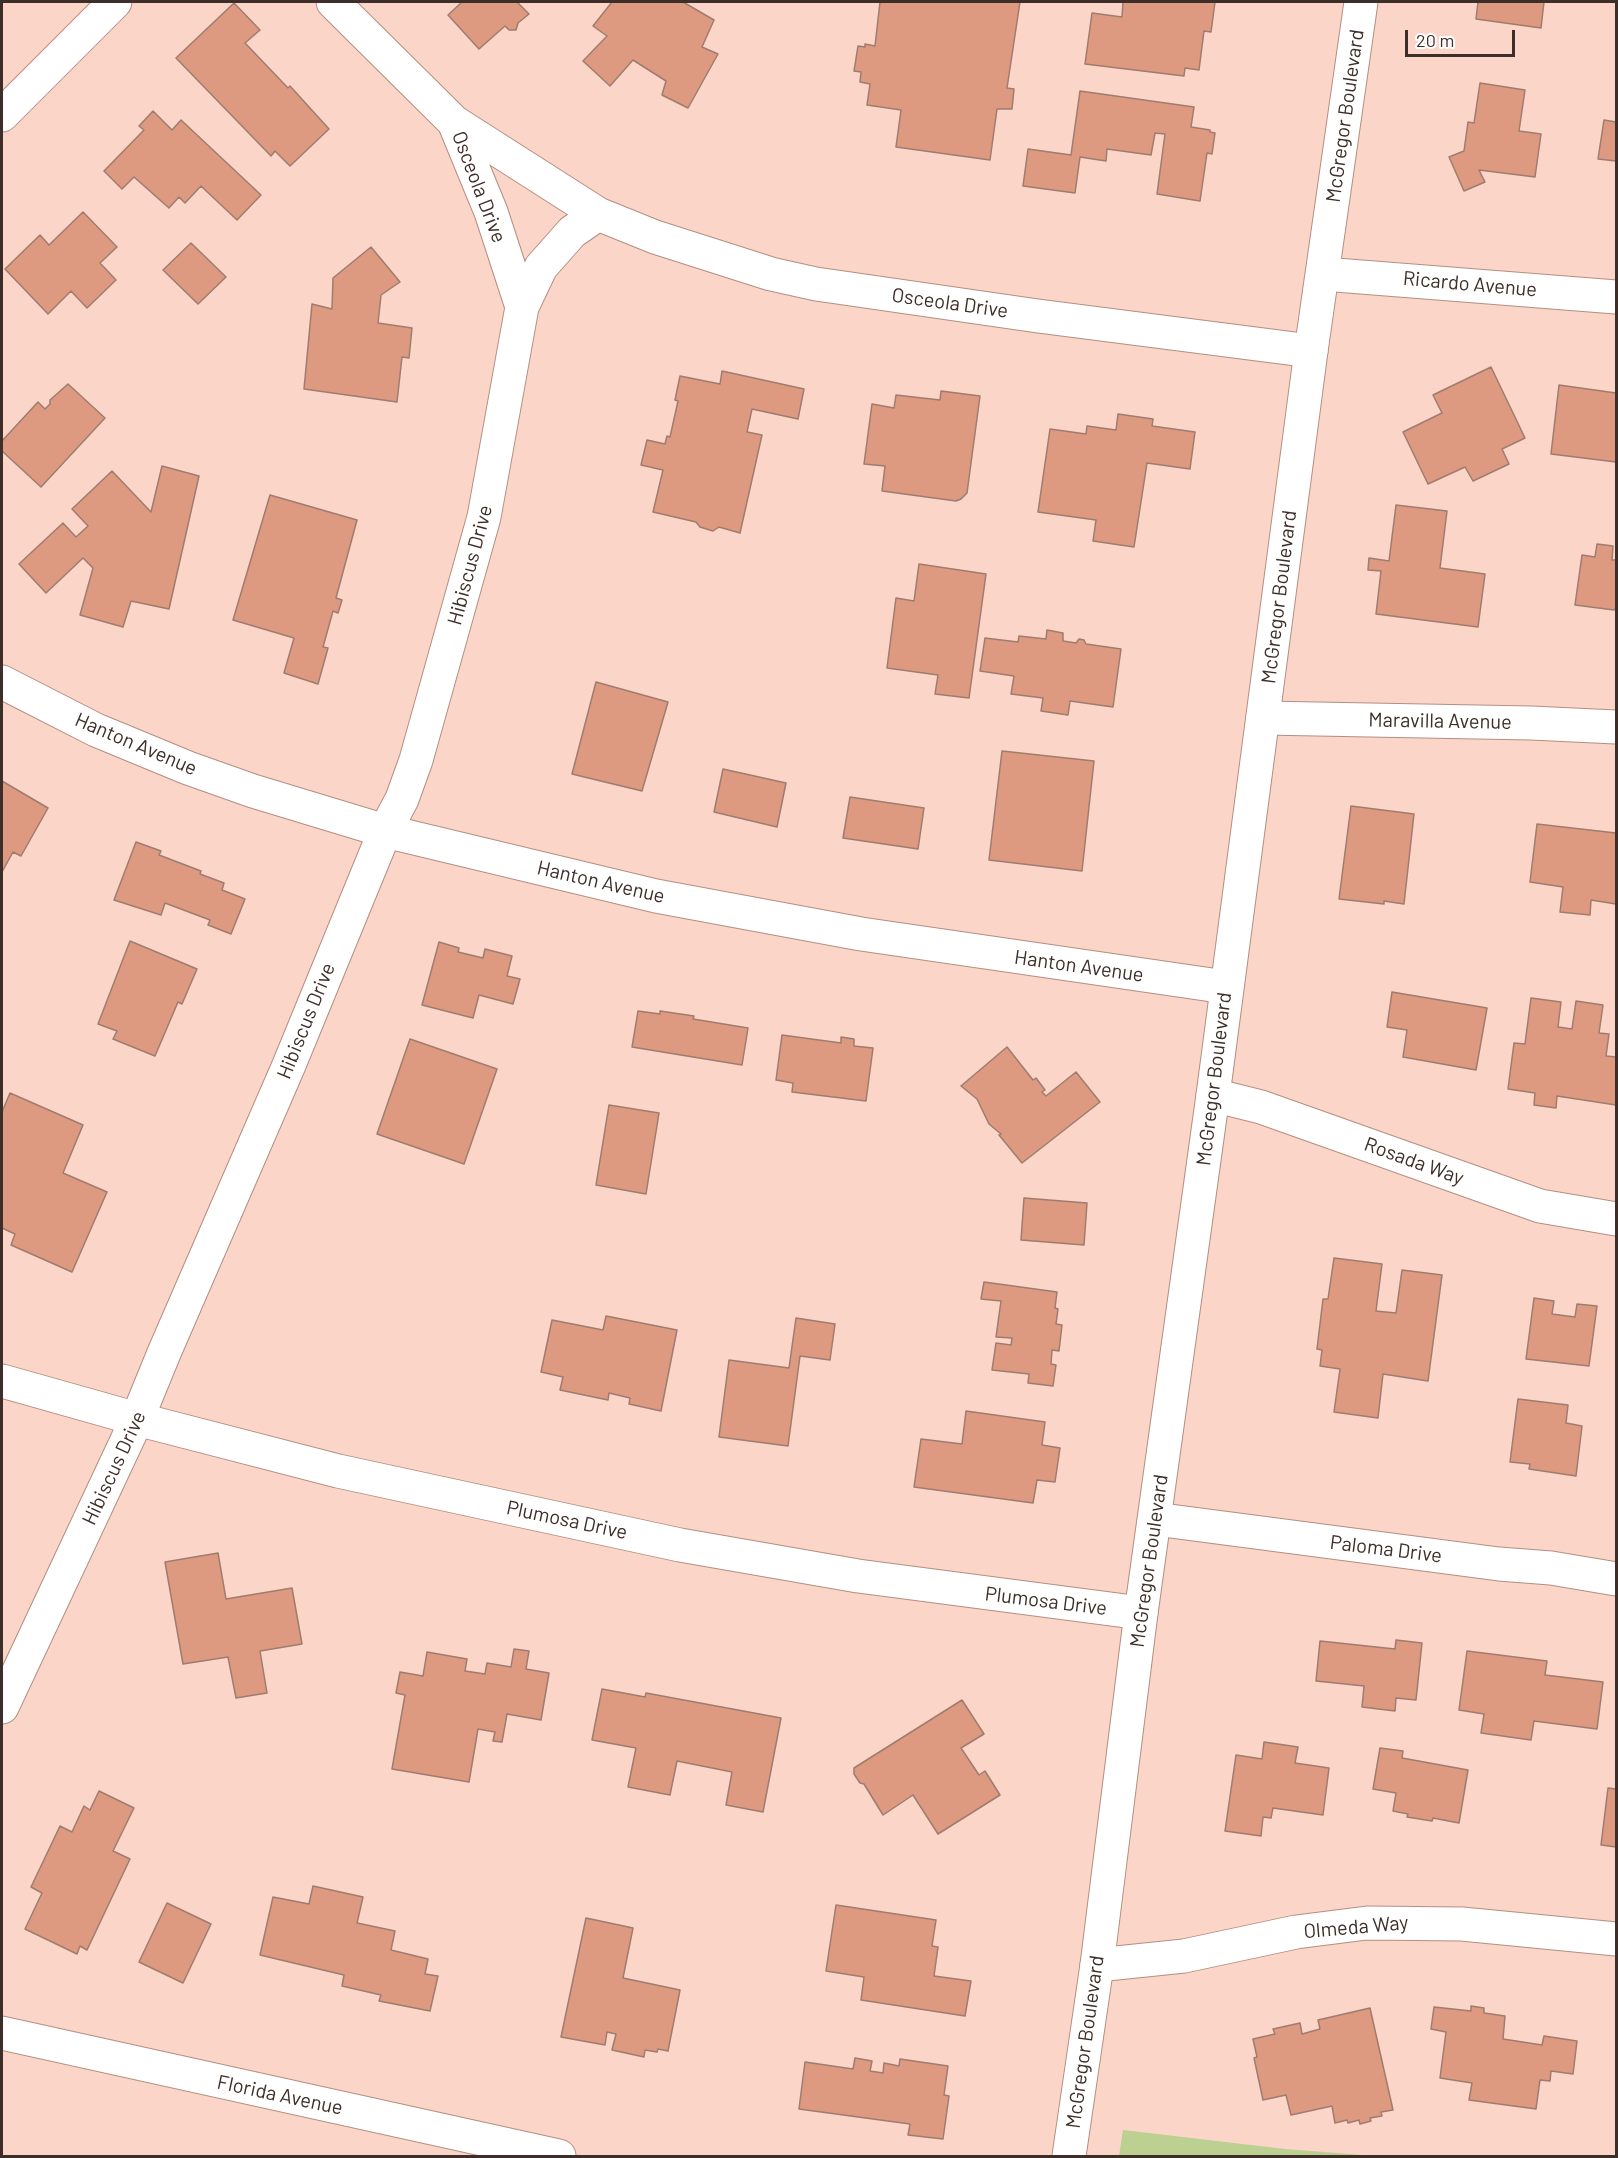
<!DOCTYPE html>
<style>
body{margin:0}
#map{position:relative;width:1618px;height:2158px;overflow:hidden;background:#fbd5c7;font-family:Barlow,sans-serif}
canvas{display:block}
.frame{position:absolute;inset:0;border:3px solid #3d2e29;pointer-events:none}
.scale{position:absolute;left:1405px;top:30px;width:110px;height:27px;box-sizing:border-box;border:3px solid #3d2e29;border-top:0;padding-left:8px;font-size:18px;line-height:21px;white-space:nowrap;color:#3d2e29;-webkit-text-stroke:4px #fff;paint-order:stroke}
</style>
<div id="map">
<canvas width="1618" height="2158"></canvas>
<div class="frame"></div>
<div class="scale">20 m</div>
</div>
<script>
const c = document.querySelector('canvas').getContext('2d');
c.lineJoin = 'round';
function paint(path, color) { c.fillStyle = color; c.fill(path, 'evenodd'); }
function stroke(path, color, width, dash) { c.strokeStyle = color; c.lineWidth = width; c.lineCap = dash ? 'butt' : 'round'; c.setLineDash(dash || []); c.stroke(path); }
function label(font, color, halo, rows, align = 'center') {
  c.font = font + ' Barlow,sans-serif'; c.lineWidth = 5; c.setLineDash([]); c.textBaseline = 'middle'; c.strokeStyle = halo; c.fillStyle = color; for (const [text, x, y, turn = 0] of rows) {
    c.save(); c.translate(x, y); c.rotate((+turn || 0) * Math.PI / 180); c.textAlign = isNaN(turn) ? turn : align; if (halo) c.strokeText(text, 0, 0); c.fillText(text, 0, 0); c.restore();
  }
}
paint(new Path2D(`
 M1123,2130L1285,2149L1376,2156H1119Z`), '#bcd092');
const building = new Path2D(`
 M462,2H517L529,14L518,23L516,30H509L505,26L479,49L448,15Z
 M612,2H683L714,20L702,47L718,54L688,108L662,95L666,81L633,60L610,86L583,61L607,36L593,26Z
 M880,2H1020L1007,88L1014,89L1012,109H997L990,160L896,147L901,110L867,105L870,84L860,82L861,72L854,71L858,46L865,47V44L875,46Z
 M1123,2H1215L1211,32L1204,31L1199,70L1185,68L1184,76L1085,64L1092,13L1122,17Z
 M1478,2H1544L1541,28L1476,19Z
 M234,3L260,30L245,43L288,88L290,86L329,129L290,166L275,151L271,156L176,58Z
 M1480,83L1525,90L1519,131L1541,134L1535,177L1479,170L1485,182L1464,191L1449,157L1464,151L1468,122L1474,123Z
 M1080,91L1194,107L1191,127L1210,130V132L1215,133L1212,154L1207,153L1200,201L1157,194L1165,134L1155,133L1151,155L1107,149L1106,161L1080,157L1075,193L1023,186L1028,149L1071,155Z
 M153,111L172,130L181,120L261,195L237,220L201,186L185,203L179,197L169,208L134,177L122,189L104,171L144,130L139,126Z
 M1604,120L1616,122V161L1598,159Z
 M83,212L117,247L100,263L116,280L87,308L71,291L48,314L5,269L40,235L49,245Z
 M191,243L226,277L198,304L163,270Z
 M371,247L400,282L381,295L378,323L412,328L409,358L402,357L397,402L304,389L312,304L332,309L333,278Z
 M1491,367L1525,438L1502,449L1509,464L1473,481L1465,467L1428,484L1403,432L1442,413L1433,395Z
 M722,371L804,389L798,419L752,409L747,432L762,435L740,533L719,527L713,531L700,527L696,522L653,512L663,470L641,465L647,440L665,444L667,436L670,437L678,401L675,400L680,376L720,384Z
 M68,384L105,418L41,487L2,451V441L38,402L45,409L50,404V400Z
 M1559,385L1616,393V462L1551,454Z
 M941,391L980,396L967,493L961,499L956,501L882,491L885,466L864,464L872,404L894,408L896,395L940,400Z
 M1118,414L1153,419L1152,426L1195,432L1190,469L1147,463L1134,547L1093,541L1096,520L1038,512L1050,429L1086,434L1087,426L1116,430Z
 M162,466L199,476L169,609L131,601L123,627L80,615L93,568L83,558L46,593L19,564L63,523L76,537L88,526L72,509L112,471L151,512Z
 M270,495L357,520L336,598L342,600L338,613L333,611L323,647L328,648L318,684L284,673L294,638L233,620Z
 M1396,505L1447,511L1440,568L1485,574L1478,627L1376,614L1381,571L1368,570L1369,558L1389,561Z
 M1597,544L1613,546L1612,560H1616V608L1614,610L1575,605L1582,555L1595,557Z
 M919,564L986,574L969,698L935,694L938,675L887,668L896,598L914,601Z
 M1047,630L1063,633V641L1076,643L1079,639L1084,640L1086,644L1121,649L1113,707L1070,701L1068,715L1041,711L1043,698L1011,694L1014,676L980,671L985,638L1018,642L1019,636L1046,639Z
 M596,682L668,702L642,791L572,774Z
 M1002,751L1094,761L1082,871L989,860Z
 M723,769L786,783L777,827L714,812Z
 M2,781L48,808L21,856L13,852L2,872Z
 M850,797L924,808L918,849L843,838Z
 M1351,806L1414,814L1404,904L1384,901V904L1339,899Z
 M1537,824L1616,833V904L1591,900L1590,915L1560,912L1563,887L1530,882Z
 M136,842L161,851L159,855L201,871L200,874L224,883L222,890L245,899L231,934L208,925L210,920L165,903L161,915L114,900Z
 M130,941L197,969L182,1004L178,1002L155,1056L113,1039L117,1031L98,1024Z
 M439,942L459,948L458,952L483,958L485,949L512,956L507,976L520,979L513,1004L479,995L473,1018L422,1005Z
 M1392,992L1487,1008L1476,1070L1403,1057L1407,1030L1387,1027Z
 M1531,998L1561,1002L1558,1027L1572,1029L1576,1001L1603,1005L1599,1033L1609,1034L1606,1056L1616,1057V1105L1557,1096L1556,1108L1534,1105L1535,1093L1508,1089L1514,1043L1525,1044Z
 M638,1011L660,1014V1011L694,1016L693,1019L748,1028L742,1065L632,1047Z
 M782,1035L841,1043V1037L854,1039V1046L873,1048L866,1101L792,1092L793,1083L776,1080Z
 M410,1039L497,1069L464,1164L377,1134Z
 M1007,1047L1033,1080L1036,1078L1045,1090L1042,1092L1046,1096L1076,1072L1100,1102L1022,1163L999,1135L1001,1134L989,1124L977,1099L961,1086Z
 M10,1093L83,1125L63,1173L107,1192L72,1272L11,1245L15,1234L2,1228V1112Z
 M609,1105L659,1113L646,1194L596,1185Z
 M1024,1198L1087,1203L1084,1245L1021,1240Z
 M1334,1258L1382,1264L1376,1311L1396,1313L1402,1270L1442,1275L1428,1381L1383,1374L1378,1418L1334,1412L1340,1369L1320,1366L1322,1350L1317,1349L1323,1299H1328Z
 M984,1282L1057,1292L1055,1308L1058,1309L1056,1324L1062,1325L1059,1351L1052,1350L1051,1364L1056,1365L1053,1386L1028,1383L1029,1374L992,1370L996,1343L1011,1345L1012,1338L996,1337L1001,1301L981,1299Z
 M1534,1298L1554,1301L1552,1314L1575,1317L1577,1304L1597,1306L1589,1366L1526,1359Z
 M606,1316L677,1330L661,1411L629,1404L630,1398L609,1393L608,1400L560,1390L563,1377L541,1372L552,1320L603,1330Z
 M796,1318L835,1324L830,1360L800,1356L788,1446L719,1437L729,1360L789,1368Z
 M1518,1399L1568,1405L1566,1423L1582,1426L1576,1476L1529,1469L1530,1464L1510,1462Z
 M966,1411L1045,1422L1042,1445L1060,1448L1055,1482L1037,1480L1033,1503L914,1487L921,1439L962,1444Z
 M218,1553L226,1599L292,1588L302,1644L260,1651L267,1693L236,1698L228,1657L183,1664L165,1562Z
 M1396,1640L1422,1643L1416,1700L1396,1698L1395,1711L1362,1707L1364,1686L1316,1681L1320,1641L1395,1649Z
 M514,1649L529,1651L526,1669L549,1673L541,1720L507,1714L502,1742L493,1741L495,1732L478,1729L469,1782L392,1769L405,1695L396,1693L400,1672L423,1676L427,1652L467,1659L465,1671L485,1674L487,1663L511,1667Z
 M1467,1651L1547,1661L1545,1675L1603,1682L1597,1729L1534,1721L1531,1740L1481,1733L1484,1714L1459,1710Z
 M602,1689L645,1697L646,1693L781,1718L763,1812L726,1805L732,1772L677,1761L670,1795L628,1787L636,1748L592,1740Z
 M962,1700L984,1734L961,1748L979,1775L985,1771L1000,1795L938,1834L913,1795L883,1815L864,1784L860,1783L854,1774V1768Z
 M1264,1742L1298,1747L1295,1763L1329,1768L1323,1815L1273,1808L1271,1818L1263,1817L1261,1836L1225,1831L1236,1755L1262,1759Z
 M1380,1748L1403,1751L1402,1758L1468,1770L1459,1823L1433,1818L1432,1821L1407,1817L1408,1814L1393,1811L1396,1793L1373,1789Z
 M1608,1788L1616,1789V1847L1601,1845Z
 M99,1791L134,1808L113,1851L130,1859L87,1950L80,1946L77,1954L25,1929L42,1893L31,1887L60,1826L72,1832L84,1806L90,1810Z
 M313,1886L363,1897L357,1923L395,1931L391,1950L428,1959L425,1974L438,1976L430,2011L379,2001L381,1995L342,1986L344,1975L260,1955L273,1897L309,1904Z
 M167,1903L211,1924L183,1983L139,1962Z
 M836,1905L936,1920L932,1946L938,1947L934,1976L971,1981L965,2016L861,2000L864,1977L826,1971Z
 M586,1918L633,1928L623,1978L680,1990L668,2051L658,2049L657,2052L645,2050L644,2057L612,2050L616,2034L607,2032L605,2045L561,2037Z
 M1471,2006L1484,2008V2013L1505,2016L1503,2039L1542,2045L1544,2036L1577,2041L1573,2074L1551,2071L1550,2081L1540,2080L1536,2109L1469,2100L1472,2083L1440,2078L1446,2032L1431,2029L1434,2007L1471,2011Z
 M1370,2008L1393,2110L1381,2112L1382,2116L1370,2118L1371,2121L1360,2124L1359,2120L1348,2123L1347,2120L1335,2123L1332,2106L1291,2115L1286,2095L1263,2100L1254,2058L1257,2057L1253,2039L1275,2034L1273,2029L1300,2023L1302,2034L1320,2029L1318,2020Z
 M855,2058L872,2061L870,2071L883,2073L884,2063L899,2066L900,2059L948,2066L944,2095L949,2096L943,2139L908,2135L910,2124L799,2109L805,2062L853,2069Z`);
paint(building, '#dd9a80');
stroke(building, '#9f7c6f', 1.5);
const minor = new Path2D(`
 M333,2L454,122L598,214L655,237L771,274L816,284L1038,316L1311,351
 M2,115L115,2
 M454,122L491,212L522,307
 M1323,274L1616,297
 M2,682L96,730L188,768L253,791L385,831L656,896L861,934L1226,987
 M1263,718L1531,723L1616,727
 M1213,1095L1261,1107L1540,1206L1616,1219
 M2,1381L137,1419L338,1471L680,1545L858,1576L1141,1613
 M1155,1519L1499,1564L1551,1568L1616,1579
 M2,1707L137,1419L164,1353L289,1065L385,831L402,799L416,760L484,517L522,307L541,267L572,232L598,214
 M1097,1965L1184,1956L1296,1932L1367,1923L1462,1924L1616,1939
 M2,2033L559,2156`);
const major = new Path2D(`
 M1069,2156L1097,1965L1141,1613L1213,1095L1311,351L1361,2`);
stroke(minor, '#b38f82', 35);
stroke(major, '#b38f82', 35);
stroke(minor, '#fff', 33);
stroke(major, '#fff', 33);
label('20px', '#3d2e29', '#fff', [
 ["McGregor Boulevard",1345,116,-82],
 ["Osceola Drive",479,187,69],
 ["Ricardo Avenue",1470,284,5],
 ["Osceola Drive",950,303,8],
 ["Hibiscus Drive",470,565,-75],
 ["McGregor Boulevard",1279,597,-83],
 ["Maravilla Avenue",1440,721,1],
 ["Hanton Avenue",136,744,23],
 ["Hanton Avenue",601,882,13],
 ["Hanton Avenue",1079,966,8],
 ["Hibiscus Drive",306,1021,-68],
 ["McGregor Boulevard",1214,1079,-83],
 ["Rosada Way",1414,1161,20],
 ["Hibiscus Drive",114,1468,-65],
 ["Plumosa Drive",567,1520,12],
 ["Paloma Drive",1386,1549,7],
 ["McGregor Boulevard",1149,1561,-82],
 ["Plumosa Drive",1046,1601,7],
 ["Olmeda Way",1356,1927,-5],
 ["McGregor Boulevard",1085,2042,-82],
 ["Florida Avenue",280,2095,12]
]);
</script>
